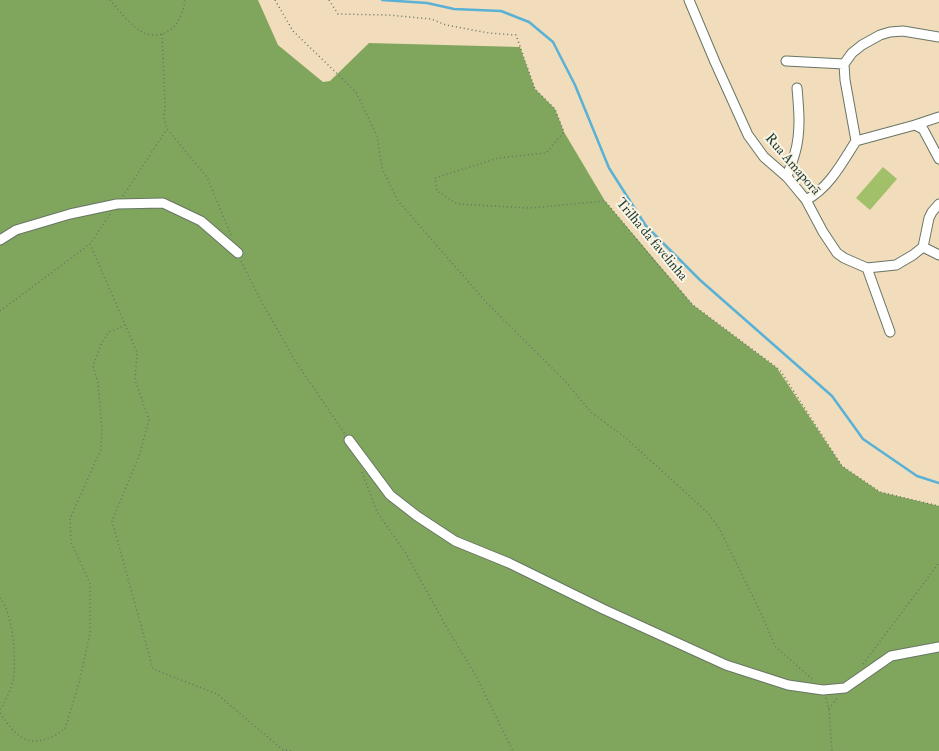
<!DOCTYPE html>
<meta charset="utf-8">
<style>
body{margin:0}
canvas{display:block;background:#f1ddbc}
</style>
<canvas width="939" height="751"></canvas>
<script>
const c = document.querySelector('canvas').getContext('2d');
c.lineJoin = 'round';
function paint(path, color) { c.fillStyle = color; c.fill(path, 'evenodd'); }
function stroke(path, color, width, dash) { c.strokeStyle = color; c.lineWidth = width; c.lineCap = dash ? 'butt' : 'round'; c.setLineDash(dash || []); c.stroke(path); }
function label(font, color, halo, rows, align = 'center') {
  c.font = font + ' "IM FELL Double Pica",serif'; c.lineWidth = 4; c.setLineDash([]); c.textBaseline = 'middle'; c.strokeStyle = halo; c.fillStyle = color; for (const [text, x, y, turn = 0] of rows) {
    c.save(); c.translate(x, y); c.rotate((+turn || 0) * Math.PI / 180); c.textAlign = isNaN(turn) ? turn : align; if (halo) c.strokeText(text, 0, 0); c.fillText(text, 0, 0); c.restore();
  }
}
paint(new Path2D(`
 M883,167L897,179L870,210L856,198Z`), '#a1c069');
paint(new Path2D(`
 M0,0H258L278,45L323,82L330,81L369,43L520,47L535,89L555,109L564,132L605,201L693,305L777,368L842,466L880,492L939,506V751H0Z`), '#80a65d');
stroke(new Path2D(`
 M382,0L427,3L454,9L501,11L529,22L553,42L575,85L609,168L646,226L700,280L832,396L863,439L917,476L939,483`), '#59b1d6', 2.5);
const minor = new Path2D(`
 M689,0L715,62L748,135L764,157L787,177L797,189L806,200L823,232L837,253L844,258L867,268L890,332
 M786,61L844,64
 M915,125L939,117
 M856,141L915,125L923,129L939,159
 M787,177C789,169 793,161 795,153C801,132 799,110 797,88
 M806,200C829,188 842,163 856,141L845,80L844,64L852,53L862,45L880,35L890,32L903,31L939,37
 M0,240L16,230L70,214L117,204L163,203L201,221L238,253
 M923,247L939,255
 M867,268L896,265L913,255L923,247L929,218L932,212L939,204
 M349,440L390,495L417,516L455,541L509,563L603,609L726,665L788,685L823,690L845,688L891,656L939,647`);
stroke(minor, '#687564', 11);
stroke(new Path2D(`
 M110,0C120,11 130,26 144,33C147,35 152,35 156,35C174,34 183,17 185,0
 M275,0L293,31L356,92L377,136L382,168L398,201L487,303L565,381L591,412L626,438L708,513L720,530L760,611L775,646L812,679
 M329,0L338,14L388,15L431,19L446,25L489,33L516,35L535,89L555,109L564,132L546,153L498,158L435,178L437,191L457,204L530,208L605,201L653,259L693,305L780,370L842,466L880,492L939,506
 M162,34L165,105L164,119L167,129L207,177L231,235
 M123,196L167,129
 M110,214L90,244L137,352L135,380L149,420L139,456L112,521L153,669L217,694L283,750L294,751
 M241,261L260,299L294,359L345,434
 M0,311L90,244
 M362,472L377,512L405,552L447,628L476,676L513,751
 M0,598C13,613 17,662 13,681C11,690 6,699 2,707L0,709
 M863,664L939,563
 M826,698L829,709L832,751
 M829,709L838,697
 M0,713C15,735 26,749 54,736C58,734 61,731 65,729L79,683L90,633V583L71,542L70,519L101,449L102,430L98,383L93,366L102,342L109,332L125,325`), '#687564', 1.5, [1, 3]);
stroke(minor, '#fff', 9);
label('14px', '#1f3d34', '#fcf5e5', [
 ["Rua Amaporã",792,165,49],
 ["Trilha da favelinha",651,240,50]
]);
</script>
